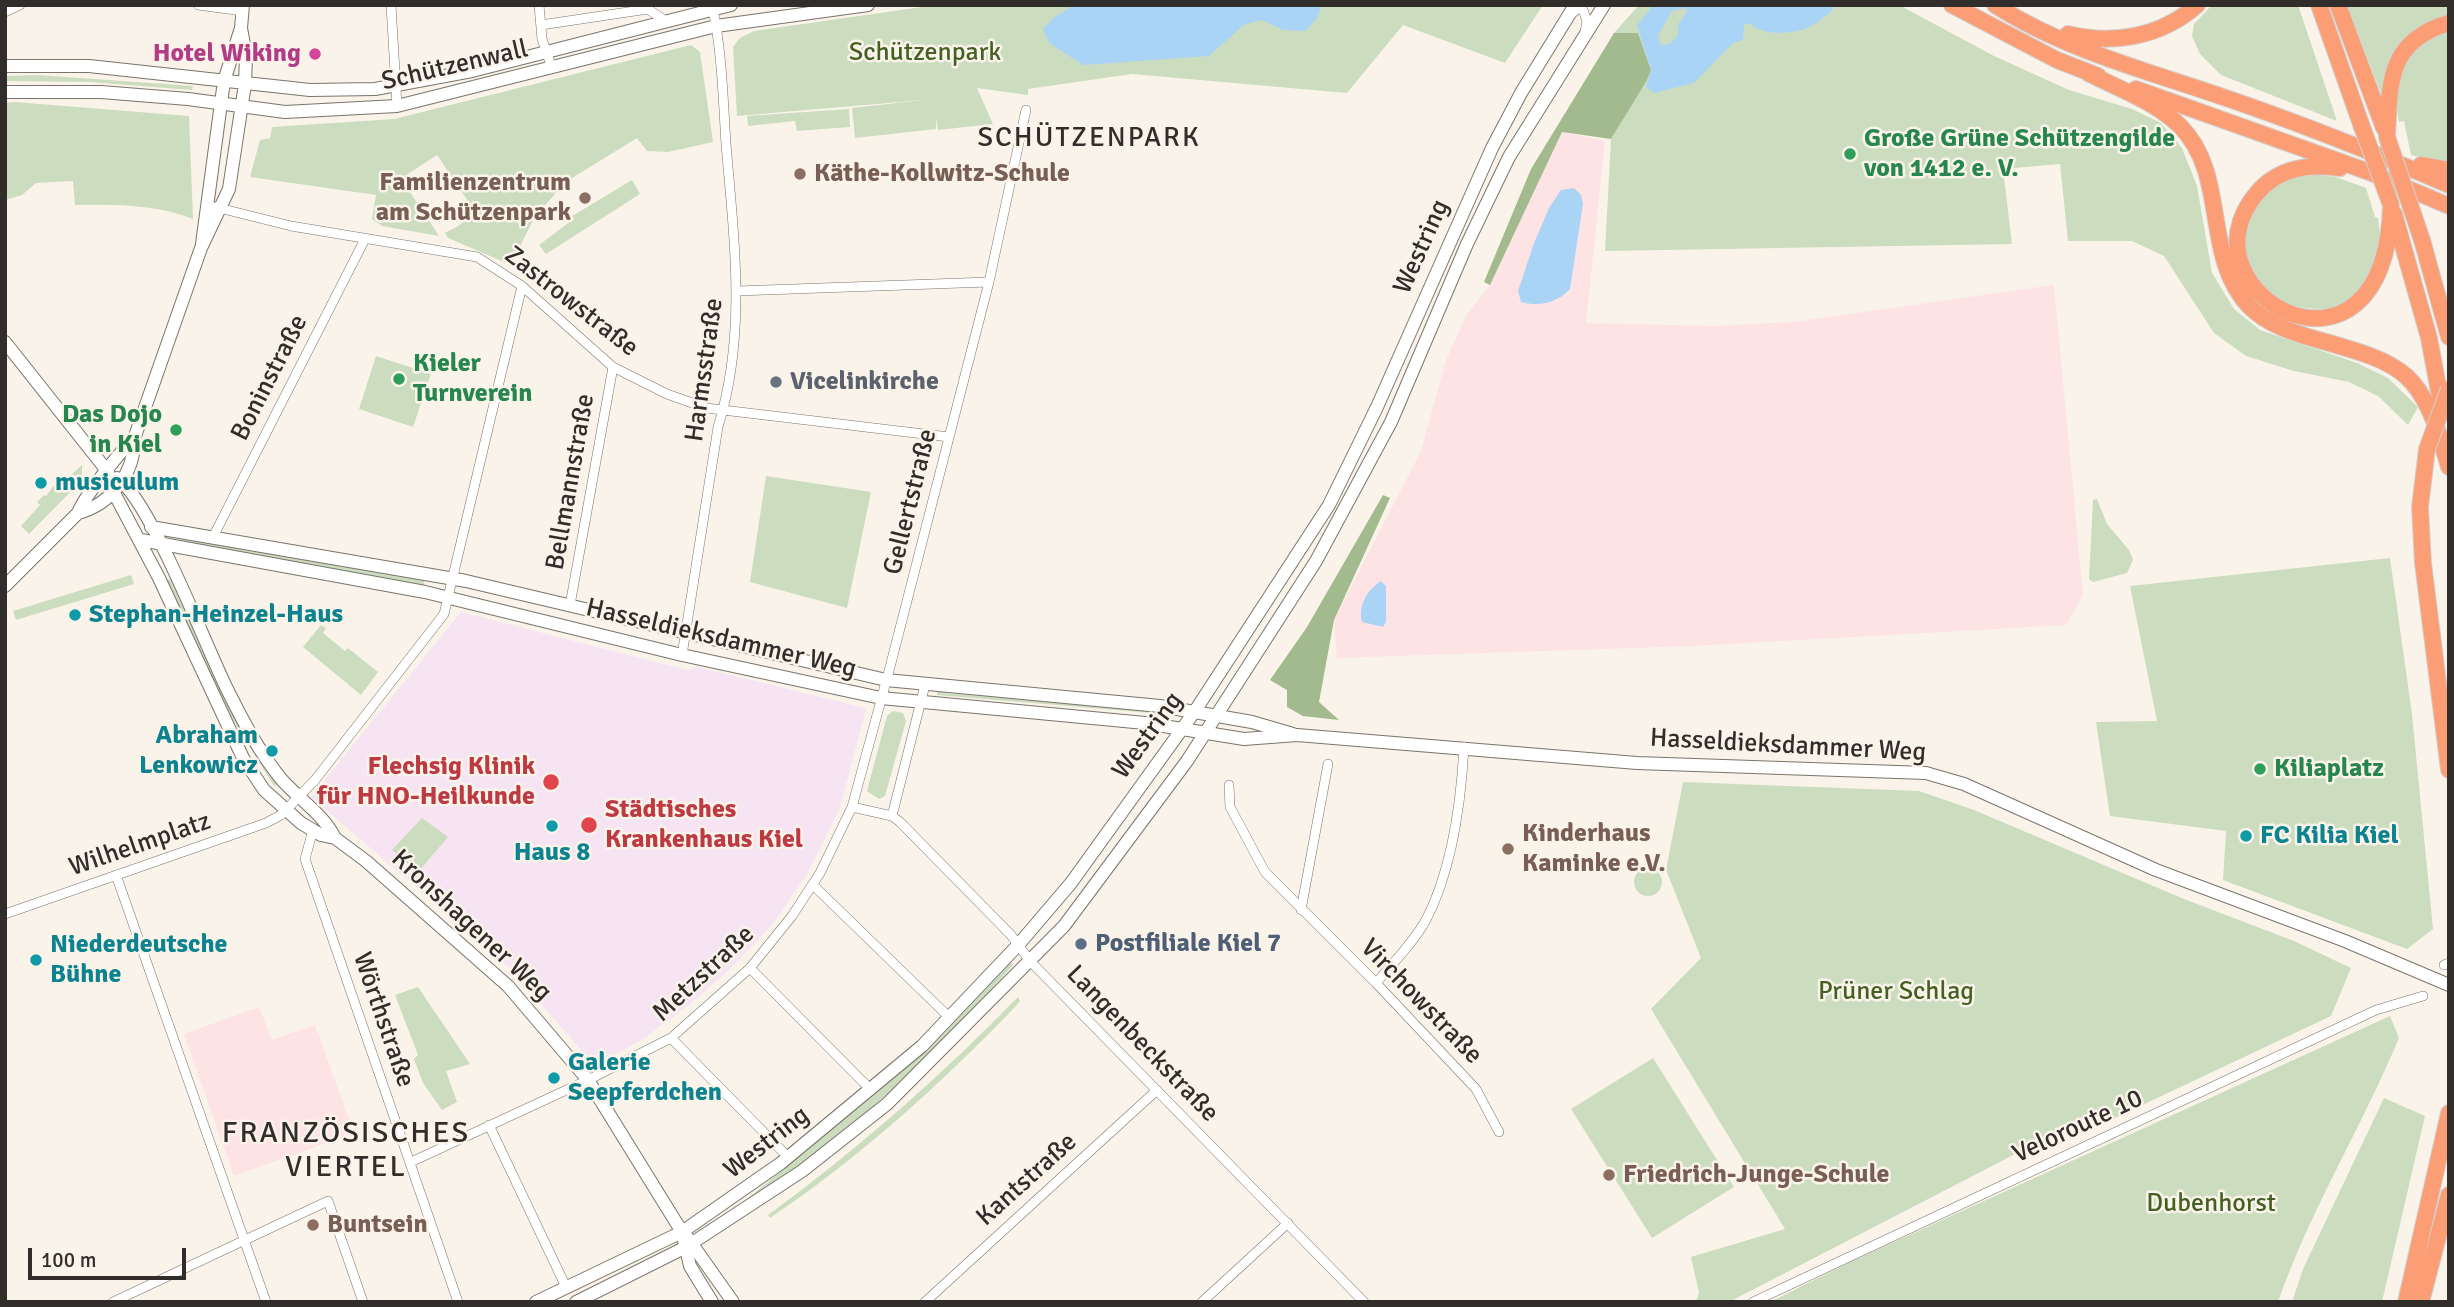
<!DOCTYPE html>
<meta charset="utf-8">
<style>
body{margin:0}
#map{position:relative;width:2454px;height:1307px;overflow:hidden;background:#faf3ea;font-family:Signika,sans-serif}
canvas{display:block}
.frame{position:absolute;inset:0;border:7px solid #302d2a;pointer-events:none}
.scale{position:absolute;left:28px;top:1248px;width:158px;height:32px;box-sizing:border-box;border:4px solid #302d2a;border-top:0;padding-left:9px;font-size:21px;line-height:24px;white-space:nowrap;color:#302d2a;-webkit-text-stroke:5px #faf3ea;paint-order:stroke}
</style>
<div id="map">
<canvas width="2454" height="1307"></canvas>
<div class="frame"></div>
<div class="scale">100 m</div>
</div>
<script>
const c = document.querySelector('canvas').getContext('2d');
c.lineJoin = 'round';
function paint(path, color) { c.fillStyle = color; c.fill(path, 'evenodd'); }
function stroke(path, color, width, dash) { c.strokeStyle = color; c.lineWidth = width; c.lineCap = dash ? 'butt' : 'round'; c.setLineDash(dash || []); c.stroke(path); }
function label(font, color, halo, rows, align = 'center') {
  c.font = font + ' Signika,sans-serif'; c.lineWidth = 5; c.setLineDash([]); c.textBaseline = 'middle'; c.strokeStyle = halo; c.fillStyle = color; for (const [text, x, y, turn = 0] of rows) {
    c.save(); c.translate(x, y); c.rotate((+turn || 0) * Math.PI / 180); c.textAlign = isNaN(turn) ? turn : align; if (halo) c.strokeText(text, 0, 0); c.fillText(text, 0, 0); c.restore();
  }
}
paint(new Path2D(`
 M1562,132L1605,141L1586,323L1715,326L1794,322L2054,285L2083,595L2066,625L1692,646L1337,658L1334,620L1421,451L1446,360L1467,314L1490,285Z
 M259,1007L272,1040L315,1025L354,1133L234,1176L184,1034Z`), '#fee3e5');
paint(new Path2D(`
 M461,612L687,670L698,667L866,708L840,808L806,876L772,925L732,967L694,1001L643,1039L595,1066L509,967L311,797Z`), '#f7e4f3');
paint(new Path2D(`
 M936,5H1543L1505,63L1403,25L1347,93L1132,74L1028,89V95L977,88L993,124L938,130L936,117V129L855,138L852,108L923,100L737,116L733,47L740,38L754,31Z
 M1639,5H1899L1994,56L2069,90L2132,109L2161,123L2182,148L2197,186L2212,273L2234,309L2260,330L2357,363L2388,378L2418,407L2408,425L2378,396L2349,382L2294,371L2246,356L2214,333L2164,256L2132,241H2068L2060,164L2003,169L2012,244L1605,251L1611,139L1651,70L1638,33H1614Z
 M2212,5H2298L2337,121L2221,75L2200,54L2192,36L2194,24Z
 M2347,5H2449V19L2432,24L2382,96Z
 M2449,29V165L2411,155L2404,121L2399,122C2390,72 2403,50 2449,29Z
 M691,45L700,52L713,142L668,152L647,151L637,138L564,183L533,220L511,265L448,238L445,233L460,225L472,207L437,155L408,174L404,183L439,236L382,226L372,219L376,195L250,177L260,140L270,138L272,127L394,119Z
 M37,75L193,86L192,90L90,82L5,81V76Z
 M15,102L189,116L193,219C156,204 114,204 75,205L73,181L36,183L22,195L5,200V103Z
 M849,109L850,127L797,131L795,121L748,126L747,116Z
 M2312,174L2336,177L2366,188L2375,217L2378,218L2381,244L2363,292L2327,310L2285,306L2251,275L2243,235L2253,208L2272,187L2299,175Z
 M632,180L640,194L546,254L539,245L571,221L569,218Z
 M376,356L431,374L413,427L359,409Z
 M82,465V480L29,534L21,526L40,505L37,502L44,495L46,496L58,480L62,483Z
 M766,476L871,492L847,608L750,582Z
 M2097,499L2107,524L2129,550L2133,560L2127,573L2093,582L2089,579L2093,500Z
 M181,539L425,579L423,587L183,543Z
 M2390,558L2412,714L2433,929L2407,949L2223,880L2226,831L2110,816L2096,722L2157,721L2130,586Z
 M131,575L134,584L16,620L13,611Z
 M170,579L229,705L277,784L274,786L225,707L166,581Z
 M321,625L326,628L323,633L345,651L348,648L378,672L361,695L303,647Z
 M937,689L945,693L1156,710L1151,713L937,695Z
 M893,711L903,713L906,721L885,796L879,799L867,791L887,716Z
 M1683,782L1919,791L1974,810L2184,899L2294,941L2351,968L2331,1016L2100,1125L2083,1119L1729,1302H1696L1699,1293L1691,1257L1785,1229L1651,1009L1701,958L1666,870Z
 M422,818L448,837L418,872L392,850Z
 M1634 882a14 14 0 1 1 28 0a14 14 0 1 1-28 0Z
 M1010,962L1013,965C932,1058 842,1143 736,1208C831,1130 928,1054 1010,962Z
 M418,987L470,1064L446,1071L457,1102L442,1110L423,1083L414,1059L418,1055L395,995Z
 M1018,997L1020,1001L1014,1008C940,1085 859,1158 770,1218L768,1215C857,1150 940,1077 1018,997Z
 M2390,1016L2399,1038C2362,1127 2310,1210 2278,1302H1770L1850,1262Z
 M1653,1058L1734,1187L1652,1238L1571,1109Z
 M2384,1098L2425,1116L2382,1302H2292L2303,1269Z`), '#ccddbf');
paint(new Path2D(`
 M1614,33H1638L1651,70L1647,80L1611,139L1562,132L1490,285L1484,282L1531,169Z
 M1383,495L1390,498L1334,620L1319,702L1339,720L1303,716L1287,707V690L1270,680L1307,627Z`), '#a3ba8f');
paint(new Path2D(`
 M1074,5H1321L1318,17L1306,31L1283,30L1262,20L1245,24L1209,56L1083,65L1049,43L1043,29L1053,18Z
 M1653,5H1832L1833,10C1825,16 1814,26 1805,29C1790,34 1761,36 1750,23L1744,25L1743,40L1733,43L1694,83L1654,93L1646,87L1651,70L1637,25ZM1685,8L1687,12L1678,24V35L1669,44L1661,45L1658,36L1672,11Z
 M1574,188L1581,195L1583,204L1570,289C1557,303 1539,307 1521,302L1518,291L1534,243L1549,208L1561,190Z
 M1381,581L1386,586V622L1383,627L1362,622C1358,605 1367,590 1381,581Z`), '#aad4f6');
const street = new Path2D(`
 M198,5L243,11
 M391,5L397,106
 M539,5L542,39L552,68
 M5,12L20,5
 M1570,15L1579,8L1583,10L1587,21L1585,32
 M541,25L648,9L664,20
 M215,207L291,226L477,257L522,286L613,367L667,394L706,408L949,437
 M737,291L989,282
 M213,537L365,239
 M570,605L613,367
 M682,655L718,427C747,334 734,239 726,144C723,98 722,50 712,5
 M1229,785L1230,807L1265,872L1376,983L1476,1089L1499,1132
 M852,807L892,816L900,822L1011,935L1030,961L1364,1302
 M892,816L925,685
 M313,830L305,859L458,1302
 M116,875L266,1302
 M813,885L950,1018
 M1301,910L1328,764
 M5,914L266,823L281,815L315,780L444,614L522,286
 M2444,965L2449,963
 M750,968L871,1090
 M1376,983C1393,963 1413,943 1426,920C1452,870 1461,802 1464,747
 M671,1038L788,1157
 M489,1125L566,1287
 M411,1162L588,1080L671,1038L750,968L792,916L820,873L852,807L890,667L989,282L1026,110
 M113,1302L328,1201L363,1302
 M925,1302L1157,1090
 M1202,1302L1288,1223
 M1753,1302L2376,1010L2423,996`);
const secondary = new Path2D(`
 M5,66H89L310,90L375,89L472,71L731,5
 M5,92H101L188,99L285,112L397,106L716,26L868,5
 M202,244L224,81L241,28L243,5
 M5,342L108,472L113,491L159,578L243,758L264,790L301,823L321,835L335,838L366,861L508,986L588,1080L674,1219L682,1232L690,1266L712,1302
 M117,478C150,499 206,647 227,689C243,721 259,752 282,780C299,799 324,815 335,838
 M78,513C112,504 135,472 134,439L201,248L229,189L245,84L246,56L241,28
 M151,527L466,581L886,680L1160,706L1252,722L1293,734
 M141,540L425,592L682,655L881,698L1145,723L1244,739L1297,735L1637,763L1926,773L1964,784L2156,870L2345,941L2449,985
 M5,586L78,513C84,497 121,450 134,439
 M687,1237L733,1302
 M536,1302L682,1232L781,1163L922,1046L1019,944L1071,883L1195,711L1329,505L1377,407L1492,148L1521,93L1575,5
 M576,1302L686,1247L802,1171L887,1104L1064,926L1187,761L1316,561L1391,422L1467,244L1509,157L1604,5`);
const highway = new Path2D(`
 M1952,5L2057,60L2098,76
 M1995,5C2065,50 2148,71 2226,98C2302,124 2375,153 2449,185
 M2319,5L2362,127
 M2338,5L2384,128
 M2068,34C2113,45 2161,37 2197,5
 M2088,73C2119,89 2156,102 2180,126C2229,175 2202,256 2249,306C2267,324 2291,332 2315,339C2409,365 2421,371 2449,467
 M2136,89L2369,172L2449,206
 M2387,137C2390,83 2387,41 2449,23
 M2421,165L2449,170
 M2340,168C2309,164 2279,167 2257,193C2173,292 2385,411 2391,205
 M2394,214L2429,338L2443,413
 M2422,240L2449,337
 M2427,449L2420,507L2423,563L2449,770
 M2406,1302L2449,1113
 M2421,1302L2449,1195`);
stroke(street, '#7a746b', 10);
stroke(secondary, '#7a746b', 14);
stroke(highway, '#d1d1d0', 18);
stroke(street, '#fff', 9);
stroke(secondary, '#fff', 12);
stroke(highway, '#fb9e76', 16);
const highwayBridge = new Path2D(`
 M2362,127L2391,205
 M2387,137L2422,240
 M2427,449L2449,389`);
stroke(highwayBridge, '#d1d1d0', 18, []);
stroke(highwayBridge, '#fb9e76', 16);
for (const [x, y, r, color] of [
 [315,54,7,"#d1479c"],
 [1850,154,7,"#2e9e5b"],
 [800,174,7,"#8d6e63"],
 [585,198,7,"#8d6e63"],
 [399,379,7,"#2e9e5b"],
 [776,382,7,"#6b7280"],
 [176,430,7,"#2e9e5b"],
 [41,483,7,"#0f9aa8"],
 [75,615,7,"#0f9aa8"],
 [272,751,7,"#0f9aa8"],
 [2260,769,7,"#2e9e5b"],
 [551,782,9,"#e0444e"],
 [589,825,9,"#e0444e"],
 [552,826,7,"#0f9aa8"],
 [2246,836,7,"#0f9aa8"],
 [1508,849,7,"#8d6e63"],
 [1081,944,7,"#5c6f8a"],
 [36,960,7,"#0f9aa8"],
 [554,1078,7,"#0f9aa8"],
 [1609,1175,7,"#8d6e63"],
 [313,1225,7,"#8d6e63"]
]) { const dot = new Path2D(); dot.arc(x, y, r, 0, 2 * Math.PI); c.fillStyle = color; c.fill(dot); stroke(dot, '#faf3ea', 2.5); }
label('26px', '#446123', '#faf3ea', [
 ["Schützenpark",925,53],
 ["Prüner Schlag",1896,992],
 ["Dubenhorst",2211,1204]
]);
label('bold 26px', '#b23c85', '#faf3ea', [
 ["Hotel Wiking",301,54]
], 'right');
label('26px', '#302d2a', '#faf3ea', [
 ["Schützenwall",455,66,-13],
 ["Westring",1422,247,-66],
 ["Zastrowstraße",571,302,38],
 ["Harmsstraße",705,370,-82],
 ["Boninstraße",270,378,-63],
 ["Bellmannstraße",571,482,-80],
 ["Gellertstraße",911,502,-76],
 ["Hasseldieksdammer Weg",721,639,13],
 ["Westring",1148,736,-54],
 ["Hasseldieksdammer Weg",1788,746,3],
 ["Wilhelmplatz",140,845,-19],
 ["Kronshagener Weg",471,926,43],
 ["Metzstraße",704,974,-43],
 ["Virchowstraße",1421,1002,46],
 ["Wörthstraße",383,1020,71],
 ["Langenbeckstraße",1142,1044,46],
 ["Veloroute 10",2078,1127,-25],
 ["Westring",767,1143,-38],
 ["Kantstraße",1027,1180,-42]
]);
label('bold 26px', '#27864d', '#faf3ea', [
 ["Große Grüne Schützengilde",1864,139],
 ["von 1412 e. V.",1864,169],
 ["Kieler",413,364],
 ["Turnverein",413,394],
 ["Das Dojo",162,415,"right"],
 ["in Kiel",162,445,"right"],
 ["Kiliaplatz",2274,769]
], 'left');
label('bold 26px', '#785e54', '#faf3ea', [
 ["Käthe-Kollwitz-Schule",814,174],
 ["Familienzentrum",571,183,"right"],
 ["am Schützenpark",571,213,"right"],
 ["Kinderhaus",1522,834],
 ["Kaminke e.V.",1522,864],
 ["Friedrich-Junge-Schule",1623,1175],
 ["Buntsein",327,1225]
], 'left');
label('bold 26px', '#5b616d', '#faf3ea', [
 ["Vicelinkirche",790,382]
], 'left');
label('bold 26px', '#0d838f', '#faf3ea', [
 ["musiculum",55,483],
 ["Stephan-Heinzel-Haus",89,615],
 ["Abraham",258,736,"right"],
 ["Lenkowicz",258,766,"right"],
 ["FC Kilia Kiel",2260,836],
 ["Haus 8",552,853,"center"],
 ["Niederdeutsche",50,945],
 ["Bühne",50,975],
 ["Galerie",568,1063],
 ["Seepferdchen",568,1093]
], 'left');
label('bold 26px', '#be3a42', '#faf3ea', [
 ["Flechsig Klinik",535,767],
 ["für HNO-Heilkunde",535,797],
 ["Städtisches",605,810,"left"],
 ["Krankenhaus Kiel",605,840,"left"]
], 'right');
label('bold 26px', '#4e5e75', '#faf3ea', [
 ["Postfiliale Kiel 7",1095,944]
], 'left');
c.letterSpacing = '2px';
label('28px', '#302d2a', '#faf3ea', [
 ["SCHÜTZENPARK",1089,139]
]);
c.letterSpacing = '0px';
c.letterSpacing = '2px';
label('30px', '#302d2a', '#faf3ea', [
 ["FRANZÖSISCHES",346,1134],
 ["VIERTEL",346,1168]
]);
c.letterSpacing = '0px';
</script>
